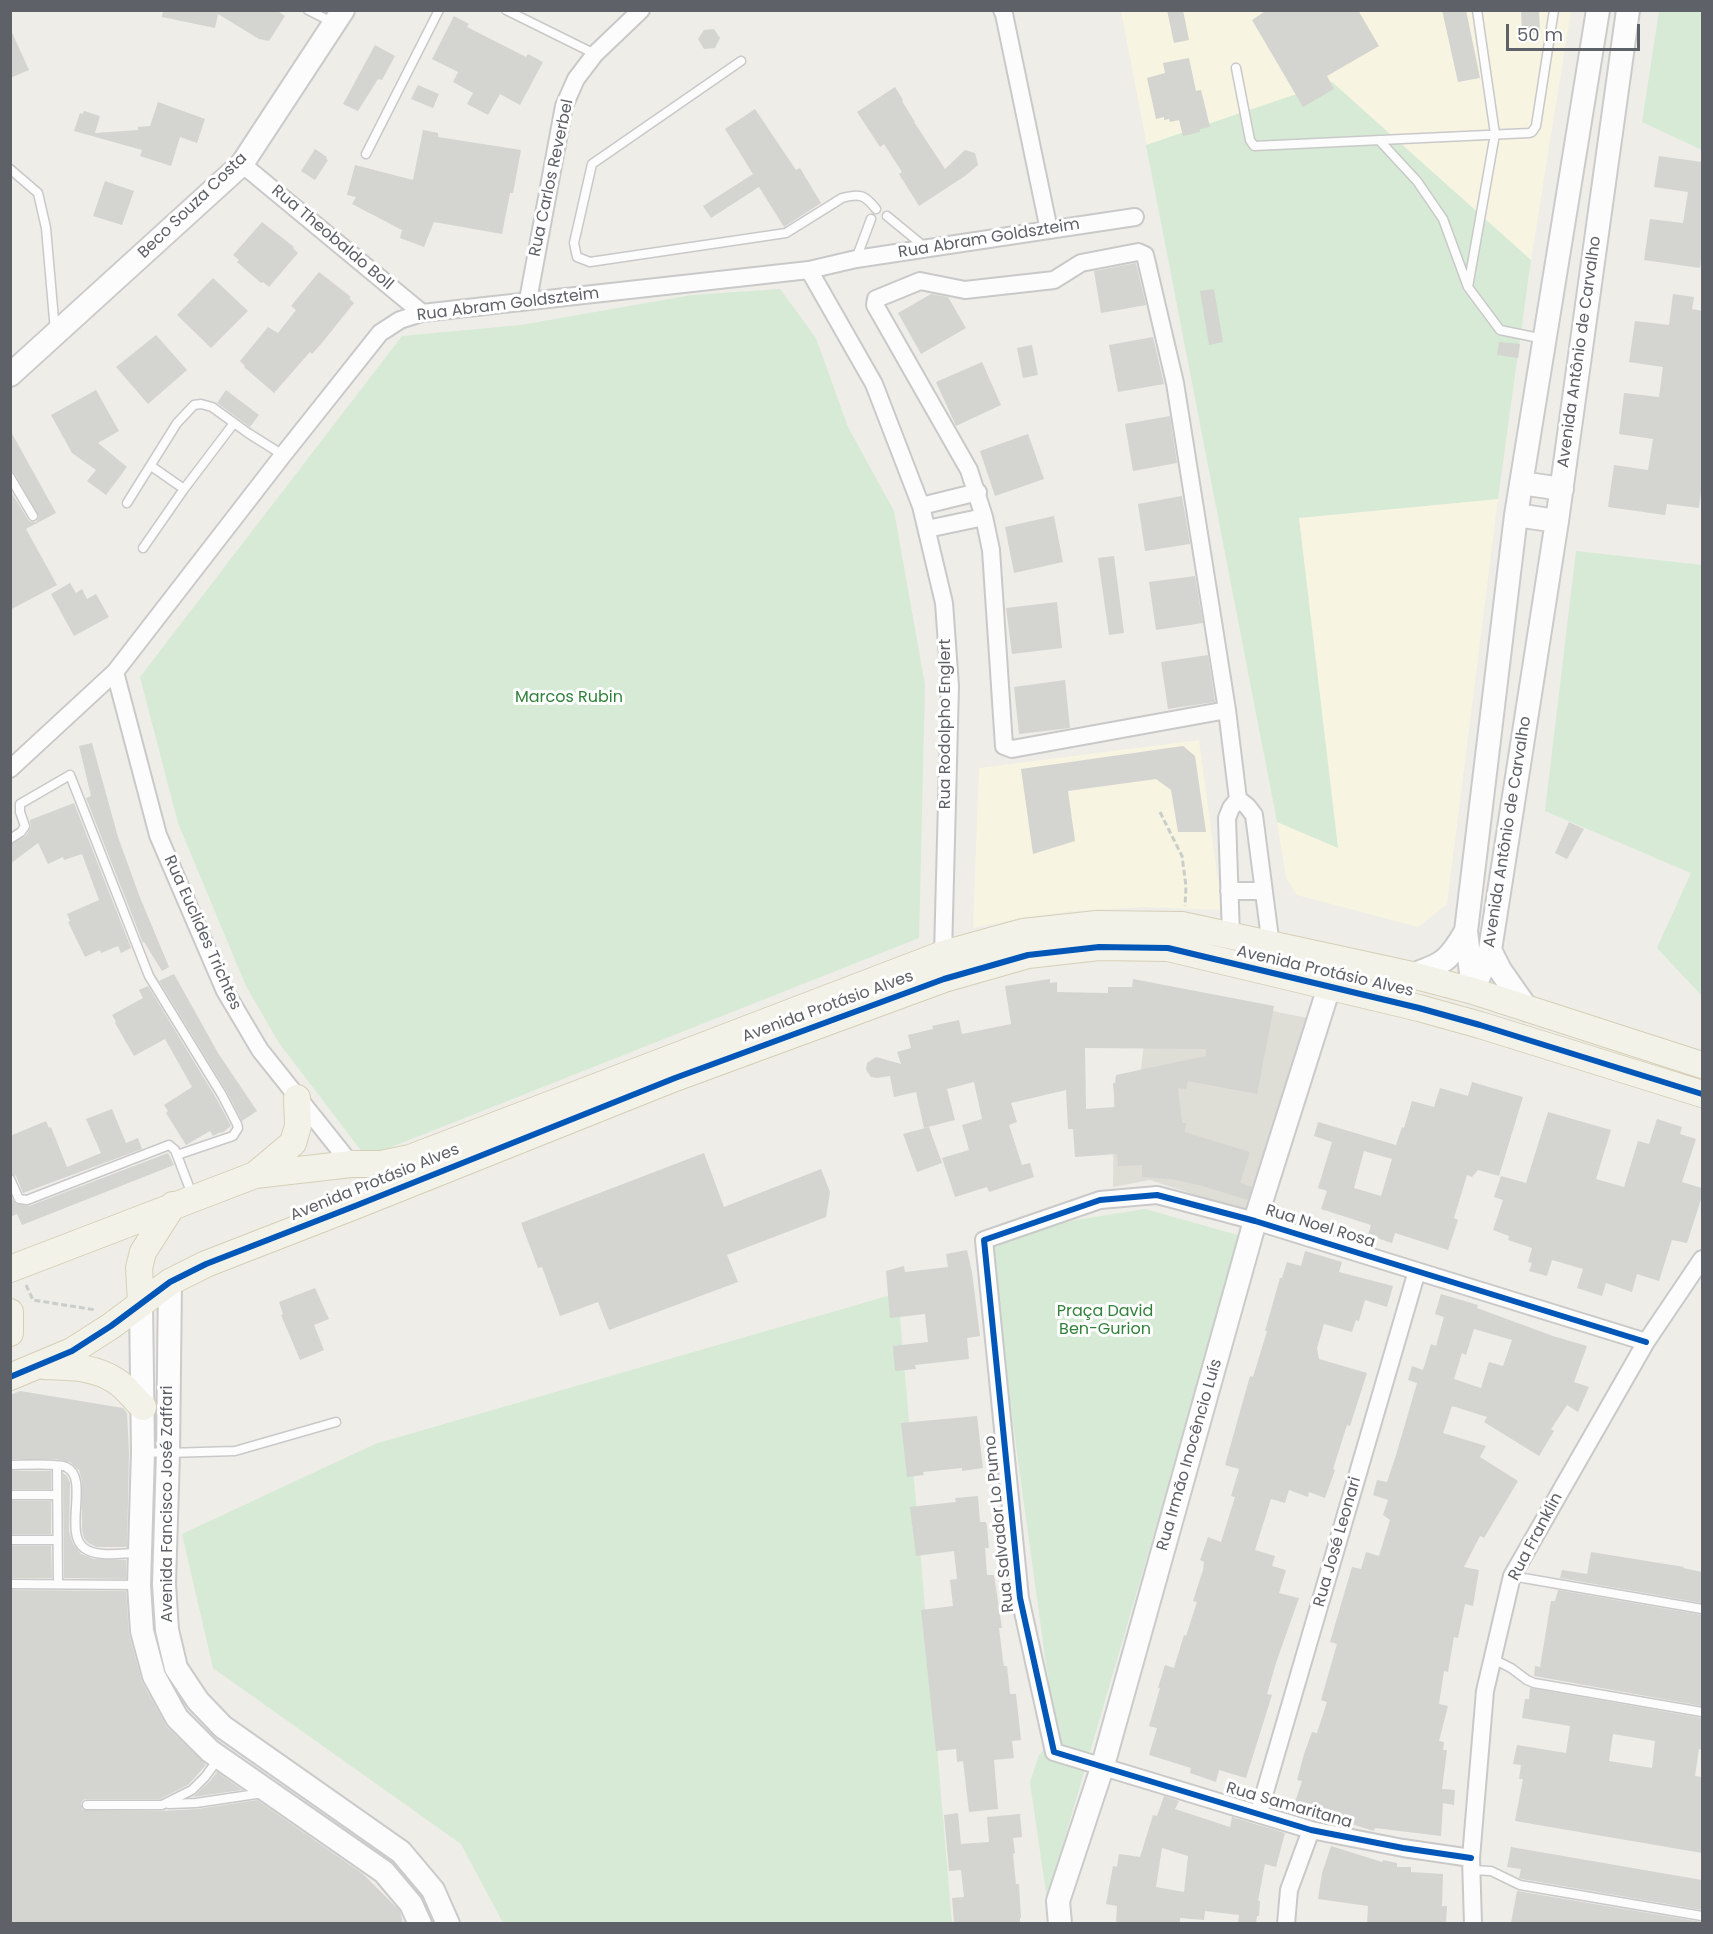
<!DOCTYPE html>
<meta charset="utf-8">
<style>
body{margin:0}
#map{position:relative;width:1713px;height:1934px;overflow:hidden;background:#eeede8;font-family:Poppins,sans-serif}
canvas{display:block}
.frame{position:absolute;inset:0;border:12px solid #5e6167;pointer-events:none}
.scale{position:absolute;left:1506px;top:24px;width:134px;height:27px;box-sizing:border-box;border:3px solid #5e6167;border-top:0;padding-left:8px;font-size:18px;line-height:21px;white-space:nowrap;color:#5e6167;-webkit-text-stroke:4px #fff;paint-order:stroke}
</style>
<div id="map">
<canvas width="1713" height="1934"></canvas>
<div class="frame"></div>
<div class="scale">50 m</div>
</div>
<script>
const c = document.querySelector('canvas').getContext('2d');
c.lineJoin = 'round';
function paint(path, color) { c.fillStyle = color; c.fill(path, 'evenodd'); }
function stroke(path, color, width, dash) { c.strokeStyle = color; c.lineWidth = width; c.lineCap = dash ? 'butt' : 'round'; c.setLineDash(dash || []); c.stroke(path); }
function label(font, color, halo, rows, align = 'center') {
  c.font = font + ' Poppins,sans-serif'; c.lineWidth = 6; c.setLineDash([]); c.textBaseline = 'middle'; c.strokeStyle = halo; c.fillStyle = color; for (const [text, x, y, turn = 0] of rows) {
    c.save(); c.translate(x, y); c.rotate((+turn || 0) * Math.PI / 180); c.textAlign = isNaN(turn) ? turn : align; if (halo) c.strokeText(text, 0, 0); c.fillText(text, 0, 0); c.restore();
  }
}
paint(new Path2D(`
 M1121,11H1571L1531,260L1498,499L1447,904L1418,927L1297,895L1286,878L1277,822Z
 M1199,740L1222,910L1143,907L1072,911L1021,918L973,928L979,768Z`), '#f7f4e2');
paint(new Path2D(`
 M1151,986L1307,1018L1248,1212L1150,1180L1113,1187L1114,1091L1139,1085Z`), '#deddd6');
paint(new Path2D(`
 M1659,11H1702V150L1642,122Z
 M1332,82L1531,260L1498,499L1299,518L1338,848L1277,822L1146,145Z
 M780,289L816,338L848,427L894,511L925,685L919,938L366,1157L279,1043L246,986L178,823L140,677L402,336L521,325L692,295Z
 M1576,551L1702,565V996L1657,948L1691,873L1545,811Z
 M1145,1209L1241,1236L1047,1899L1030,1782L1039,1755L1056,1737L987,1234Z
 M898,1293L952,1923H503L461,1844L213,1668L182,1534L375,1444Z`), '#d6ead5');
paint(new Path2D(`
 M163,10H276L285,16L269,41L259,39L218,14L215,28L162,17Z
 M1167,10H1183L1189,40L1174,43Z
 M1267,10H1358L1379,46L1327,76L1334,89L1303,107L1252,20Z
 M1442,10H1466L1480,78L1458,82Z
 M1521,10H1539L1540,33L1522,34Z
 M454,16L469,24L467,27L526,57L528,54L543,62L520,105L500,94L488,115L467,104L473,93L453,82L458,72L432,59Z
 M10,28L29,70L10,78Z
 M714,29L720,38L715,48L704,49L698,39L704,30Z
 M375,45L395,56L382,80L378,79L358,111L343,104Z
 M1189,58L1196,91L1201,90L1210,127L1200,129V132L1183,136L1179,120L1170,122L1169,119L1164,120V117L1156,119L1147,78L1165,73L1163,63Z
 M418,85L439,94L433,108L411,99Z
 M895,87L903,100L902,101L915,122H914L945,169L965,150L975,153L978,165L965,176L919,206L899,174L902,172L884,144L880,147L857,112Z
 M158,102L205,119L197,143L180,137L171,166L140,156L142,150L74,131L80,113L83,114L84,111L100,116L95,133L138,130V127L150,126Z
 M755,109L796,170L800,168L821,203L784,227L759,187L711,218L703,206L753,174L725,129Z
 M423,130L438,133V137L521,150L513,193H510L502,234L434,222L424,247L400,238L402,230L352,204L356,197L347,195L355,165L413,180Z
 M315,149L327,157L326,159L328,160L315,180L301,171Z
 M1659,156L1702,162V251L1700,268L1644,260L1650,219L1683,223L1688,192L1654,187Z
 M105,181L134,191L122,225L93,216Z
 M262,222L294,247L293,248L298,253L269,287L263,282L261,283L237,262L239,260L233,255Z
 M1136,263L1146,305L1101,313L1094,271Z
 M319,272L351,297L349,298L354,303L321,344L312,354L310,352L274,393L244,367L245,366L240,361L268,327L278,333L296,310L291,306Z
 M213,278L248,311L211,348L177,315Z
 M1214,289L1223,342L1209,345L1200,291Z
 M931,294L948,297L966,328L921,354L898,313Z
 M1673,294L1694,297L1692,309L1702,311V484L1699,508L1667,504L1665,515L1608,507L1614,465L1648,470L1653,439L1619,434L1624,393L1659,397L1663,367L1629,362L1635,321L1669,325Z
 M156,335L187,370L148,404L116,367Z
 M1153,337L1164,384L1118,392L1109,345Z
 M1499,342L1520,344L1518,358L1497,355Z
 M1032,345L1038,375L1023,378L1017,348Z
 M982,362L1001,405L956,426L936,382Z
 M96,390L119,431L98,443L127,467L106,495L87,481L96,470L72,453L51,415Z
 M226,390L259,415L250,427L217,403Z
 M1170,416L1177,463L1133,471L1125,424Z
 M10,430L56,513L26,529L57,585L10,610V490L29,521L36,522L39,517L15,474L10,471Z
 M1028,434L1044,479L995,496L980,451Z
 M1182,496L1190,544L1145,551L1138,504Z
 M1054,516L1063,562L1014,573L1005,527Z
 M1114,556L1124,633L1109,635L1098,558Z
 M1195,576L1203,623L1156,630L1149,582Z
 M70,583L76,593L82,589L87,599L96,594L109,617L74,636L51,594Z
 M1057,602L1062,648L1012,654L1006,608Z
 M1208,655L1215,702L1168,709L1161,662Z
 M1065,680L1070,728L1019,734L1014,687Z
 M92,743L118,837L139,895L169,967L162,971L144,942L143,943L86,798L91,796L79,746Z
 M1183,746L1195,756L1206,832H1178L1171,790L1156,779L1068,791L1075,841L1033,854L1021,769Z
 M74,803L131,948L121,953L118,946L101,953L100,950L85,957L68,922L70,921L67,914L99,900L82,854L64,860L63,857L48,864L38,843L10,864V845L26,836L31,827L30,820Z
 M1569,822L1584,829L1567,859L1555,853Z
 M174,974L218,1053L257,1111L242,1121L227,1092L159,981Z
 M1050,979V983L1057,982V992L1108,993V987H1132L1133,979L1274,1006L1257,1094L1188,1081L1186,1089L1178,1088L1182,1123H1187L1184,1132L1250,1152L1240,1183L1252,1187L1248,1200L1199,1185L1171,1179L1142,1177V1165L1118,1166L1117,1154L1075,1157L1073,1129H1068L1066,1090L1011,1103L1017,1122L1009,1125L1022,1165L1030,1163L1034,1177L989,1192L987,1187L955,1197L942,1158L969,1150L962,1125L982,1119L974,1082L947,1089L955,1120L924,1128L916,1092L894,1097L890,1076L877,1078L871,1077L866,1070L867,1063L876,1057L901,1064L897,1052L911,1048L908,1035L933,1029L932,1026L959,1020L962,1034L1011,1024L1005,986ZM1085,1048L1206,1049V1056L1116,1075L1115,1083H1113L1115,1107L1086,1109Z
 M148,986L216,1098L231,1126L222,1133L221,1132L213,1136L210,1131L186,1145L166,1113L168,1111L164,1105L192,1087L165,1039L134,1056L115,1023L116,1022L112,1015L143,998L139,990Z
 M1472,1082L1523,1097L1499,1176L1478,1170L1472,1177L1467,1175L1454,1218L1458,1220L1448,1250L1395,1233L1392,1243L1368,1235L1371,1225L1321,1209L1327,1191L1318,1188L1332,1142L1314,1136L1318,1122L1396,1145L1402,1127L1404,1128L1412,1101L1434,1107L1440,1088L1468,1096ZM1364,1151L1392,1159L1381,1196L1354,1188Z
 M112,1109L126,1143L138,1138L142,1149L23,1193L16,1176L10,1173V1136L46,1121L49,1128L51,1127L67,1167L101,1153L86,1119Z
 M1548,1112L1611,1130L1596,1179L1624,1187L1638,1141L1649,1144L1657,1119L1682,1127L1680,1134L1696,1139L1682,1182L1702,1188V1196L1687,1243L1672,1240L1659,1281L1637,1274L1632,1292L1606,1283L1602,1296L1577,1288L1583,1269L1552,1260L1547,1276L1529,1271L1532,1263L1528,1262L1532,1248L1508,1240L1509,1236L1493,1230L1503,1200L1494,1197L1501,1176L1526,1183Z
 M929,1127L942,1163L917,1172L903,1134Z
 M168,1153L174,1165L22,1225L17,1214L10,1217V1196L16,1204L29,1206Z
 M704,1153L724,1207L821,1169L830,1192L826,1217L727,1255L738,1282L609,1330L598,1302L560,1316L542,1267L538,1268L521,1223Z
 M967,1250L972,1272L980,1336L967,1338L969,1359L915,1365L916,1369L895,1371L893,1346L928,1342L925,1314L890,1318L886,1271L904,1266L905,1272L948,1267L946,1254Z
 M1305,1251L1342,1262L1339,1272L1393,1286L1387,1307L1365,1300L1359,1321L1356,1320L1352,1332L1324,1324L1317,1348L1319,1359L1367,1373L1350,1426L1347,1425L1333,1469L1335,1470L1325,1498L1309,1492L1308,1497L1289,1490L1285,1503L1271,1499L1255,1550L1275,1556L1272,1566L1286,1570L1279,1593L1299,1598L1276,1663L1267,1694L1272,1695L1246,1778L1219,1770L1216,1782L1190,1773L1191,1768L1149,1755L1157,1728L1149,1726L1160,1688H1158L1165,1665L1174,1668L1184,1635L1186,1636L1197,1602L1193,1601L1203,1570L1204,1562L1200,1560L1208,1537L1221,1542L1235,1497L1231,1496L1239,1469L1225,1465L1250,1376L1253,1377L1267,1331H1265L1280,1278H1282L1287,1262L1301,1266Z
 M315,1288L329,1319L314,1325L324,1350L300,1360L281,1315L283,1314L279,1302Z
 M1441,1294L1478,1305L1477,1308L1553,1336L1587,1346L1574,1382L1589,1387L1578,1412L1567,1405L1551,1429L1554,1431L1539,1456L1484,1422L1487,1417L1452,1406L1443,1433L1486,1446L1480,1457L1518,1481L1484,1538L1480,1536L1464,1567L1479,1570L1473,1606L1465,1604L1458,1638L1454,1637L1448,1672L1444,1671L1439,1704L1448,1706L1439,1741L1444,1742L1443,1750H1447L1442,1789L1455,1790L1454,1805L1443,1803L1441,1836L1375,1828L1374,1831L1332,1818L1293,1808L1302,1781L1297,1780L1304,1754L1312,1732L1317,1733L1327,1702L1321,1700L1337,1644L1330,1642L1352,1567L1361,1569L1366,1552L1379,1556L1390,1520L1383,1515L1388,1500L1373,1495L1377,1480L1387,1482L1396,1455L1417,1383L1408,1380L1412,1366L1423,1370L1431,1344L1436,1346L1444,1317L1435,1314ZM1474,1329L1512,1340L1503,1366L1489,1362L1481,1388L1454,1379L1462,1353L1466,1355Z
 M20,1391L123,1408L127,1413L129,1452L127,1547H97L88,1543L84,1538L82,1530V1481L79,1470L70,1462L56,1459H10V1395Z
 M977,1416L983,1468L962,1471V1468L923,1472L924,1475L907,1477L901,1423Z
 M10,1471H51V1489H10Z
 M63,1473L67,1476L70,1483L69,1531L73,1544L81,1554L94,1559L126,1560V1579L64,1578Z
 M978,1496L980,1522H986L987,1527L989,1548H985L987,1575H994L1002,1628H999L1003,1661L1004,1666H1007L1010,1694H1016L1021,1740L1012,1741L1014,1758L994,1760L998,1809L969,1812L963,1761L957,1762L956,1749L936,1751L921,1610L953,1606L950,1580L957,1579L954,1551L916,1556L910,1507L956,1502L955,1498Z
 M10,1501H51V1534H10Z
 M10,1546H51L52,1578H10Z
 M1591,1552L1684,1567L1683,1568L1702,1572V1603L1560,1578L1562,1570L1587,1574Z
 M10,1590L126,1591L129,1634L142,1682L167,1727L206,1765L188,1785L160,1799H86L83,1800L81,1804L83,1810L162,1811L197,1809L257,1800L363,1874L400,1911L403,1923H10Z
 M1558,1590L1702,1615V1706L1534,1676L1535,1666L1540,1667L1551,1601H1555Z
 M1530,1688L1702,1718V1750L1699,1749L1695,1776L1702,1777V1853L1515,1821L1523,1779H1519L1521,1765L1513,1764L1517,1745L1566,1753L1570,1726L1522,1718L1525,1699H1529ZM1613,1734L1655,1741L1652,1768L1609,1761Z
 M217,1772L242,1790L193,1797L210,1781Z
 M1164,1796L1179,1801L1175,1809L1230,1827L1232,1817L1285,1833L1276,1867L1265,1864L1258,1901H1260L1259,1916H1257L1256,1923H1238L1239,1915L1205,1911L1204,1920L1180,1918V1923H1116L1117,1906L1106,1904L1113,1866L1117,1867L1119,1854L1140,1857L1153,1815L1157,1816ZM1162,1848L1188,1856L1184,1892L1156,1887Z
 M958,1813L961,1844L989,1842L987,1817L1020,1814L1022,1837L1013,1838L1015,1853L1013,1854L1016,1884H1019L1021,1918H1020V1923H954L952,1898L964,1897L961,1870L949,1871L944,1815Z
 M1331,1846L1382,1862L1383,1860L1397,1863V1867H1411V1872L1443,1874L1442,1906H1447L1446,1923H1367L1368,1906L1318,1899L1322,1873Z
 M1511,1847L1702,1880V1910L1522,1879L1519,1878L1521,1869L1507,1867Z
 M1517,1891L1702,1922V1923H1511Z`), '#d4d4d1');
const lane = new Path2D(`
 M308,10L334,23
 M506,10L595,54
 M1477,10L1495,134L1468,287L1500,330L1544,339
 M741,61L592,164L574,243L577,257L590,262L786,233L842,198C860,193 865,195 876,209
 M1236,68L1250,140L1254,146L1529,133L1532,132L1536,126L1554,10
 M1379,140L1417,181L1443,219L1468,287
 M366,154L439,10
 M10,169L38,193L46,228L55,331
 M887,216L926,248
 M856,259L871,219
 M151,466L184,489
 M10,477L33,516
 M127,503L177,423L194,405L201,404L212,407L248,433L283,455
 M143,548L184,489L234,423
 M10,839L21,832L25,826L20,812V804L70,775L149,976L222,1095L237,1124L238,1128L233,1136L177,1155
 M10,1179L19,1199L27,1200L169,1145L175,1150L193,1197
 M144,1452L168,1453L235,1451L336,1422
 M10,1465C22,1465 58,1463 66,1467C90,1477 63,1533 84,1548C97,1558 122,1553 138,1553
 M57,1466L58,1584
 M10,1495H57
 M10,1540H57
 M1512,1576L1702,1609
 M10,1584L138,1585
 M1493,1659L1511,1668L1527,1680L1534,1683L1702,1712
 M169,1804L196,1803L263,1793
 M87,1805H162L192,1790L205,1777L219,1758
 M1471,1870L1491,1871L1520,1885L1702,1916`);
const street = new Path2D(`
 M1002,10L1004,14L1049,230
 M242,164L422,313
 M809,270L874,384L921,506L944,603L950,686L943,954
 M528,300L564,106L576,79L595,54L641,10
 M921,506L978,492
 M927,529L984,517
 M115,672L158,835L225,991L260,1050L351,1164
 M1227,710L1175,383L1145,255L1138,252L1081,263L1054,280L965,290L920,281L876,299L875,305L969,470L984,517L991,550L1004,746L1012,749L1227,710L1238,799
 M10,769L115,672L283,455L380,333L400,320L422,313L809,270L856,259L1135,217
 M1229,891H1264
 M1231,936L1227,818L1231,808L1238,799L1247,806L1254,815L1271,946
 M1259,1812L1417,1271
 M1471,1858L1403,1848L1311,1830L1054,1752L1020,1598L984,1240L1100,1200L1157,1195L1255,1221L1646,1342
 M1286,1924L1289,1890L1311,1830
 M1473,1924L1471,1858L1485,1691L1512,1576L1646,1342L1702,1259`);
const secondary = new Path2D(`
 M10,375L242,164L343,10
 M1521,483L1562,489
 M1516,515L1557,521
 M1490,950L1500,970L1528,1010
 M1412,975C1443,964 1449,961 1466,931
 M1473,990L1466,931L1516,515L1598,10
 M1473,991L1490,950L1557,521L1628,10
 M170,1282L168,1453L164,1584L167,1630L176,1668L198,1701L223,1727L401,1852L433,1890L448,1924
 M141,1303L143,1452L139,1585L142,1631L154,1676L177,1718L210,1751L384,1872L411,1904L420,1924
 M1060,1924L1058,1901L1103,1765L1255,1221L1329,987`);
const primary = new Path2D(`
 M255,1175L293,1143L298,1126L297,1098
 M10,1269L255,1175L351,1164H381L410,1158L943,954L1023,932L1097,924L1182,925L1412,975L1473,991L1702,1065
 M141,1303L139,1268L143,1252L173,1205
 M10,1312V1333
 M44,1366C68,1367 94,1366 116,1381C126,1387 134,1399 143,1407
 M10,1377L72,1351L111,1326L170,1282L206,1264L355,1206L675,1078L944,979L1028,955L1099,947L1168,948L1419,1008L1480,1025L1702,1094`);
stroke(lane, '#c9c9c9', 11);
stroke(street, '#c9c9c9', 20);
stroke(secondary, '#cacbca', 26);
stroke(primary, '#d6cfb6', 28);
stroke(new Path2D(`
 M1160,812L1182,856L1186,886L1185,906
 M26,1285L33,1300L96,1310`), '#cacecb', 3, [6, 3]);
stroke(lane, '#fcfcfc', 8);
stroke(street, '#fcfcfc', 16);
stroke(secondary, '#fcfcfc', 22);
stroke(primary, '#f3f2e9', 26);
stroke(new Path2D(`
 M10,1377L72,1351L111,1326L170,1282L206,1264L355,1206L675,1078L944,979L1028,955L1099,947L1168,948L1419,1008L1480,1025L1702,1094
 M1471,1858L1403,1848L1311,1830L1054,1752L1020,1598L984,1240L1100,1200L1157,1195L1255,1221L1646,1342`), '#0057b8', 6);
label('16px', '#5e6167', '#fff', [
 ["Rua Carlos Reverbel",552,178,-78],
 ["Beco Souza Costa",193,206,-44],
 ["Rua Theobaldo Boll",332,238,40],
 ["Rua Abram Goldszteim",989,239,-9],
 ["Rua Abram Goldszteim",508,305,-7],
 ["Avenida Antônio de Carvalho",1580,352,-82],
 ["Rua Rodolpho Englert",946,724,-90],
 ["Avenida Antônio de Carvalho",1508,832,-81],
 ["Rua Euclides Trichtes",202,933,66],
 ["Avenida Protásio Alves",1325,972,13],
 ["Avenida Protásio Alves",828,1007,-20],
 ["Avenida Protásio Alves",375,1183,-22],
 ["Rua Noel Rosa",1320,1227,17],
 ["Rua Irmão Inocêncio Luís",1190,1455,-74],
 ["Avenida Fancisco José Zaffari",168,1504,-90],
 ["Rua Salvador Lo Pumo",1000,1524,-96],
 ["Rua Franklin",1536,1537,-62],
 ["Rua José Leonari",1338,1542,-74],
 ["Rua Samaritana",1289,1806,16]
]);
label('16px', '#32813b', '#fff', [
 ["Marcos Rubin",569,698],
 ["Praça David",1105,1312],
 ["Ben-Gurion",1105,1330]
]);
</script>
